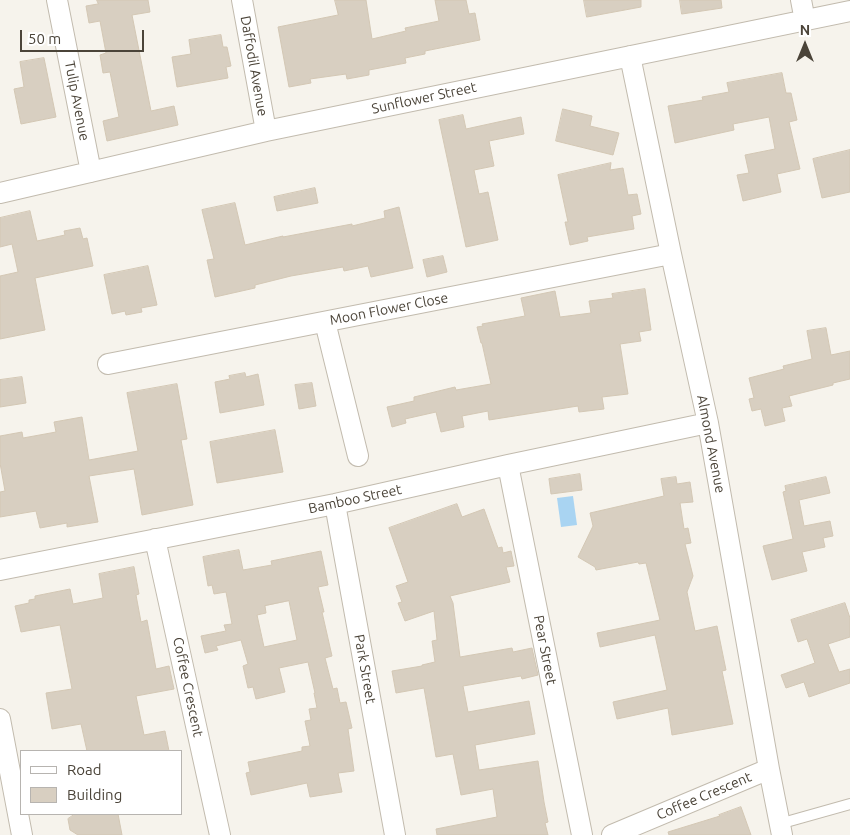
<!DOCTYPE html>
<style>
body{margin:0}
#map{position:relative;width:850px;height:835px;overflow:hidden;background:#f6f3ec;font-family:Ubuntu,sans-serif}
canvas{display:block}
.legend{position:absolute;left:20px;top:750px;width:162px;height:65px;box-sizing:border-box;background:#fff;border:1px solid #b7b4b0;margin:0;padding:6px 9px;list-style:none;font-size:15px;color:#4b4439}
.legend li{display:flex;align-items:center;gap:10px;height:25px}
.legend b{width:25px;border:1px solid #b7b4b0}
.north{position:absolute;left:780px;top:20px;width:50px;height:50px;-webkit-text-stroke:4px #fff;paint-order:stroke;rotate:0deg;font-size:14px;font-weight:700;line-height:20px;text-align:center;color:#4b4439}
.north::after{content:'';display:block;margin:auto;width:18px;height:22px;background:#4b4439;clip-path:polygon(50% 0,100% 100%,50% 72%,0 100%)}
.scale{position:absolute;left:20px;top:30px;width:124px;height:22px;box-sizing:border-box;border:2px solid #4b4439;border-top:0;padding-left:6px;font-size:15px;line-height:18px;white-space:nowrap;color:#4b4439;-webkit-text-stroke:4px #fff;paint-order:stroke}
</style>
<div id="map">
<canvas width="850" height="835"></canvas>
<ul class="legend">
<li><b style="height:6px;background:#fff"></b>Road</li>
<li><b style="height:14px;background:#d8cfc1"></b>Building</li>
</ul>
<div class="north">N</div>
<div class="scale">50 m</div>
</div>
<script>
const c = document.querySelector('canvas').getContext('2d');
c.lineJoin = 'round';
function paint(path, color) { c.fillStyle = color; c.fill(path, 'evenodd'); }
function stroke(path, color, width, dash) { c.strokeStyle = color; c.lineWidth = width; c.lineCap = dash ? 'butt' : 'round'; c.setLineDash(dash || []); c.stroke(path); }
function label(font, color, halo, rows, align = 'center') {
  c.font = font + ' Ubuntu,sans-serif'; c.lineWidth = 5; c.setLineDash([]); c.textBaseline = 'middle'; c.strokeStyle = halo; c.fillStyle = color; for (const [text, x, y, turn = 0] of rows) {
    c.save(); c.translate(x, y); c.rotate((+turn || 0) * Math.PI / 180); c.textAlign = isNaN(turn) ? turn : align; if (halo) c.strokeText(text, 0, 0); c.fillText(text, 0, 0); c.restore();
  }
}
paint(new Path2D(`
 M573,496L577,525L561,527L557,498Z`), '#a9d4f2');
const building = new Path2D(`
 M97,0H148L150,12L132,15L151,111L174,106L178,125L107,141L103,121L119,117L110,72L103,73L100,55L106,53L100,21L89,23L86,6L98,4Z
 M335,0H366L372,39L406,31L405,28L439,21L435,0H466L469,14L475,13L480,40L425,51V54L405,58L406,63L369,70V75L347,79L346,74L310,79L311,83L289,87L278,27L338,15Z
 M584,0H641V7L587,17Z
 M680,0H721L722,8L682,14Z
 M221,35L223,47H227L231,66L226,67L228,78L177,87L172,57L191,54L189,40Z
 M44,58L56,117L21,124L14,89L24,87L20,62Z
 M782,73L786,93H791L797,120L789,122L800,169L777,174L781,192L743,201L737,175L749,173L745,155L775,149L769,117L733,124L734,130L675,143L668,106L703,100L702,97L729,92L727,83Z
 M563,109L592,116L590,126L619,133L613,155L556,141Z
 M463,115L466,129L521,117L524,134L489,141L494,166L474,170L479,194L488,192L498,240L466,247L439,120Z
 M850,150V192L822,198L813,159Z
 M611,163L610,170L623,168L628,195L637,194L641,214L632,216L634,229L587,237L588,241L570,245L565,222H568L558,175Z
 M315,188L318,203L277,211L274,197Z
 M235,203L245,245L283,236V237L352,224V226L385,218L384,211L399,207L413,268L371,277L368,266L344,271L343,267L291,276L255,285V288L215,297L207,260L214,259L202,210Z
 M30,211L37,241L65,235L64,231L80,228L83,239L87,238L93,266L35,278L45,330L0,339V276L18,272L12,244L0,247V218Z
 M443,256L447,272L427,277L423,260Z
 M148,266L157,305L141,308L142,312L126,315L125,311L112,314L104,275Z
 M645,289L651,330L639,332L641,341L620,344L628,394L602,397L604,409L579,412L578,406L489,420L488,411L462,416L464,427L441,432L436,412L405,419L406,423L392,427L387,407L414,401V397L455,387L456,390L491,384L482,343H481L477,327L483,326L482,324L525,316L521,298L555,291L560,317L591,313L589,301L613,298L612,294Z
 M826,328L831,355L850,351V379L833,383V385L789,396L792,406L782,408L785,421L765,426L761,409L752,411L749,399L754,398L749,378L784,369L783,366L812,359L807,331Z
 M245,373L246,377L258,374L264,405L220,413L215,382L230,379L229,376Z
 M22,377L26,403L0,407V380Z
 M312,383L316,406L299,409L295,385Z
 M177,384L187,439L181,440L193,505L142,515L134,469L89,476L98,522L67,527V523L40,528L36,511L0,517V492L5,491L0,463V436L22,432L23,438L56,432L54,422L82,417L89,460L138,451L127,393Z
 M275,430L283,472L217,483L210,442Z
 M580,474L582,490L551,494L549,479Z
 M676,477L677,484L690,482L693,502L680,503L684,529L688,528L691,543L685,544L693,576L687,592L695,631L717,626L726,670L722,671L733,724L672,735L668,708L617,719L613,702L667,690L655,635L600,647L597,633L660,620L646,563L639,564L638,562L596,570L595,567L578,557L593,526L590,513L664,496L661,479Z
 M826,477L830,493L799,500L804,526L830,521L833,536L823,538L825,547L802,552L807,571L772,580L763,546L793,539L783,492L786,491L785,486Z
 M457,504L462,517L484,509L498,548L502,547L503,553L511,551L514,566L506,567L510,582L450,596L453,603L460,657L512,648L513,652L532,648L538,675L522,679L521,676L463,686L468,712L529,701L535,734L475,745L479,770L538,761L544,802L548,822L545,823L548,835H437L436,829L497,817L493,789L461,795L453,754L436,757L424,688L396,693L392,671L422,666V665L435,662L432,641L437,640L434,611L405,621L398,603L402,602L396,586L408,582L389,528Z
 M239,550L243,570L272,565L271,561L321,551L328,585L318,587L324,612H322L332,656L325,658L333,689L337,688L340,703L346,702L352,728L348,729L354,771L338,773L342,792L310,797L307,783L251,795L246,773L250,772L248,762L302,751V747L310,746L305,721L311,720L309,709L317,708L314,693H315L308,662L279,668L285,692L256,699L253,687L248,688L243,666L248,664L241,640L216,646L218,650L205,653L201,636L226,631L224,625L232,624L226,592L214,594L212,585L208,586L203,557ZM289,601L297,640L264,647L257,615L266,613L265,606Z
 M134,567L139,594L136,595L141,622L147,620L156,669L169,666L174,689L136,696L144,735L165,731L169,751H87L81,724L52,729L46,693L72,689L60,625L21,632L15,606L29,603V600L35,599V596L70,589L73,604L103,598L99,574Z
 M845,603L850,618V637L828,644L839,672L850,669V683L809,697L804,682L786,688L781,675L815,663L807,639L798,642L791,620Z
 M741,807L751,835H669L668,832L720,816L719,815Z
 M75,814H118L122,835H78L70,830L68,819Z`);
paint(building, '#d8cfc1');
stroke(building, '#d3c7b4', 1);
const lane = new Path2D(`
 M779,824L850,804`);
const street = new Path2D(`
 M57,0L91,172
 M242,0L266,131
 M801,0L805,21
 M630,56L671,254L708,423L769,769L782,835
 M0,193L266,131L850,11
 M325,322L358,456
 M108,364L671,254
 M508,465L582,835
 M335,504L395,835
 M155,539L220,835
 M0,570L335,504L508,465L708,423
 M0,719L22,835
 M612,835L769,769`);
stroke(lane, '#c2bbae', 12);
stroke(street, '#c2bbae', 22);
stroke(lane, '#fff', 10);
stroke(street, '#fff', 20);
label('14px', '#4b4439', '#fff', [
 ["Daffodil Avenue",254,66,80],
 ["Sunflower Street",424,98,-12],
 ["Tulip Avenue",77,101,79],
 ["Moon Flower Close",389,309,-11],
 ["Almond Avenue",711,444,79],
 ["Bamboo Street",355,499,-12],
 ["Pear Street",545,650,79],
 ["Park Street",365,669,80],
 ["Coffee Crescent",188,687,78],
 ["Coffee Crescent",704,796,-23]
]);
</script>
